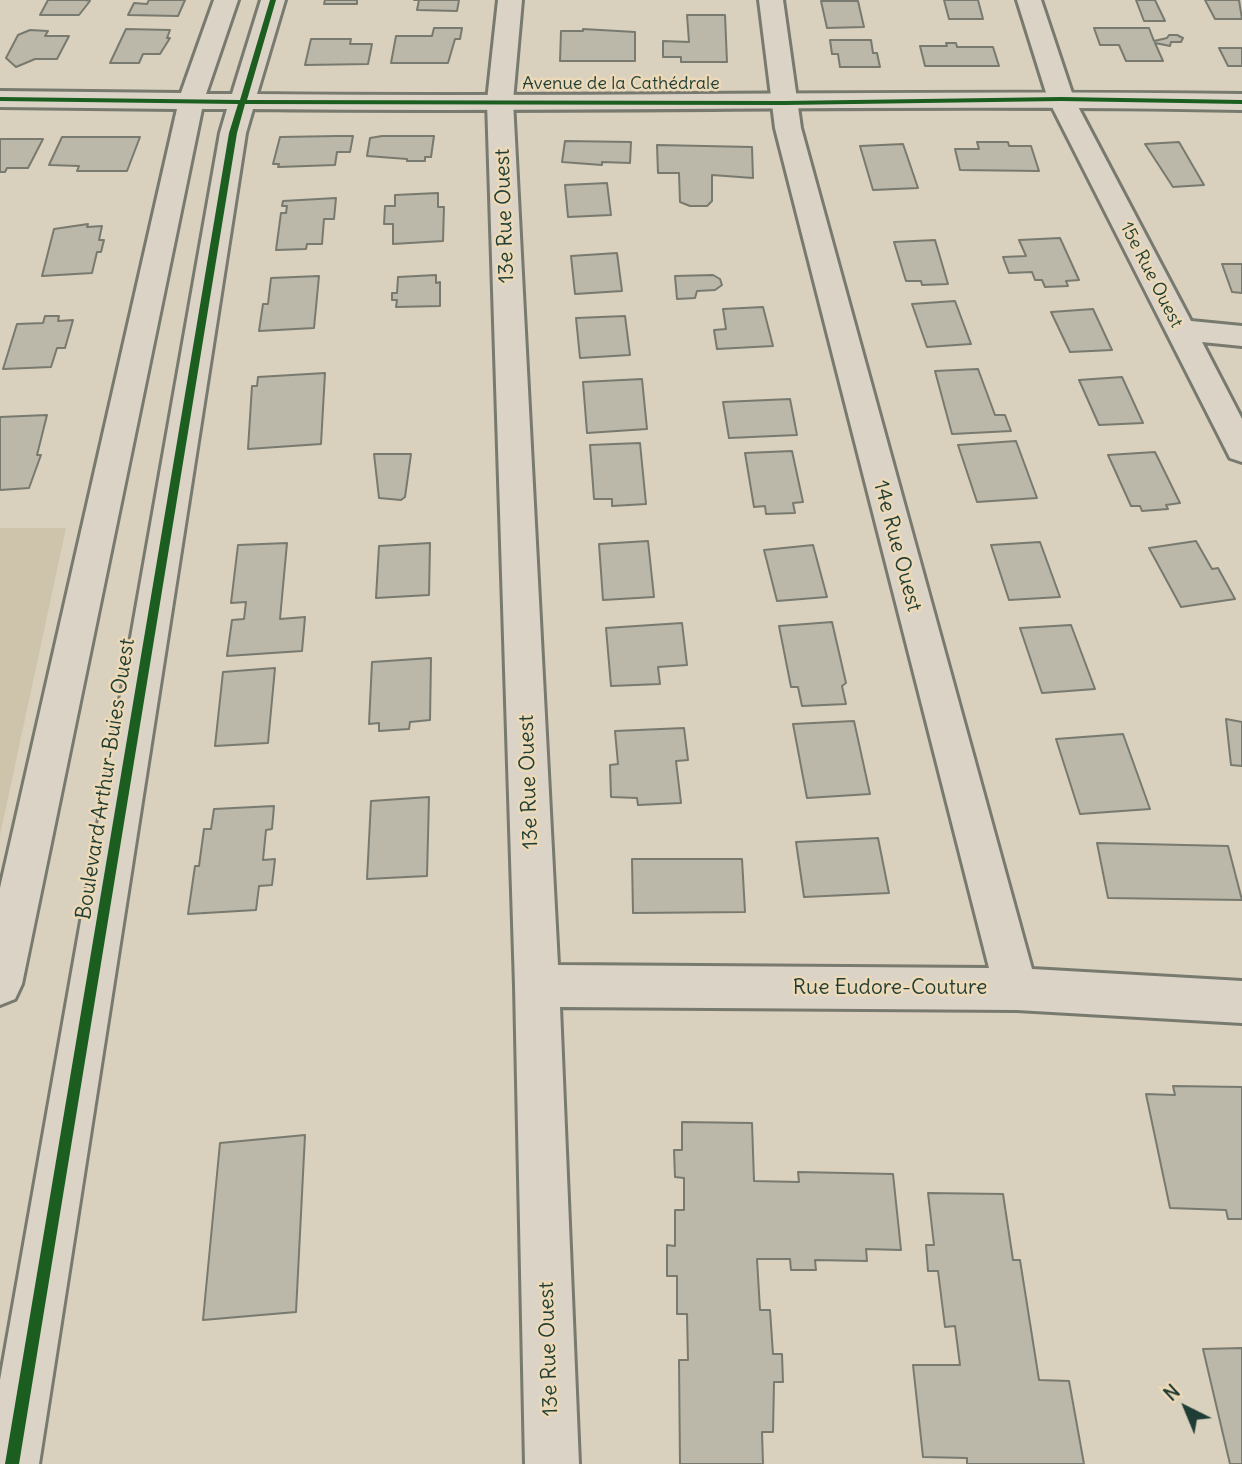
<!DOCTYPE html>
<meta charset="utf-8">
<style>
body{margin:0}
#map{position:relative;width:1242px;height:1464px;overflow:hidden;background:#d9d0bd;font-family:Delius,sans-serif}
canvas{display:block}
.north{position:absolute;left:1151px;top:1373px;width:70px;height:70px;-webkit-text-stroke:5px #ecd9b7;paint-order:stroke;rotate:317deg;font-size:19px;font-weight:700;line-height:28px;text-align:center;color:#1f3d34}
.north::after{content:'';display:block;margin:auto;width:24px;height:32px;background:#1f3d34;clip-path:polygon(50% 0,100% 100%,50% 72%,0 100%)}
</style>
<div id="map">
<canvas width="1242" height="1464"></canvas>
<div class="north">N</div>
</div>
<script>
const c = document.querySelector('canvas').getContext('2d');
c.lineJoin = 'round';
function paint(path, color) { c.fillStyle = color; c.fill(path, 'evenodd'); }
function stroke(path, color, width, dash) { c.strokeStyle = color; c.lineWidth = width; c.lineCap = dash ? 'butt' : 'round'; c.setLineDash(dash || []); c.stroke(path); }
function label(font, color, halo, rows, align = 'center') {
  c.font = font + ' Delius,sans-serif'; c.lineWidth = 5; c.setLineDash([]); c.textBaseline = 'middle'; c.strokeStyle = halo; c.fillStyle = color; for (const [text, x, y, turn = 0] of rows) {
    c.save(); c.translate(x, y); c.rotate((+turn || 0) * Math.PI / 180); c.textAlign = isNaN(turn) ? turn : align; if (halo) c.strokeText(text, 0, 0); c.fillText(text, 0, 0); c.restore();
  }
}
paint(new Path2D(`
 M0,528H66L0,835Z`), '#cdc4ab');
const building = new Path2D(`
 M48,0H86L90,1L79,15H40Z
 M149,0H185L178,16L128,15L134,3L147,4Z
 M325,0H357V4H324Z
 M414,0H459L457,11L417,10L419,0Z
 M944,0H978L983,19H949Z
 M1136,0H1155L1165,21H1144Z
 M1205,0H1239L1242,19H1215Z
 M821,1H858L864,27L827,28Z
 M687,15H725L727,62H681V57H663V41L689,42Z
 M434,28H462L460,39H455L448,63H391L396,36H432Z
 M1094,28H1149L1154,41L1167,38L1169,35H1177L1183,38L1181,42H1171L1170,46L1155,43L1163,61H1126L1119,45H1100Z
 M126,29L170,30L167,38H170L160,54H143L139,63H110Z
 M583,29L635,32V61H560L561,31H583Z
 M30,30L48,31L45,36H69L57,59H35L16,67L6,58L18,35Z
 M311,39H351L350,44H372L368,64L305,65Z
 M830,40H871L873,53H877L880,67H840L838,54H832Z
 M946,43H956L957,47H993L999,66H925L920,46H947Z
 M1219,48H1242V66H1228Z
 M338,136H353L350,152H337L335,165L278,167L279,164H273L280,137Z
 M382,136H434L431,157H425V161H407V159L367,156L370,138Z
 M62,137H140L127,171H77L79,166L49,165Z
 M0,139H43L28,168H7L5,172H0Z
 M565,141L631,142L630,163L602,162V165L562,162Z
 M977,142H1008L1009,146H1031L1039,171L960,170L955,149H979Z
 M1179,142L1204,185L1173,187L1145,144Z
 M903,144L918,188L873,190L860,146Z
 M657,145L752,147L753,178L712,175V201L707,206H690L680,202L679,173H658Z
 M607,183L611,215L568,217L565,185Z
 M438,193V207H444L443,241L393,244V224H384L385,206H395V195Z
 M336,198L334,219H324L322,244H307L306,249L276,250L281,213H286L287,206H282L283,201Z
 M88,224L87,227L102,226L99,240H104L101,252H97L92,273L42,276L54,229Z
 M1060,238L1079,280L1066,281L1068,286L1045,287L1042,280H1035L1032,272L1009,273L1003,257L1026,256L1019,240Z
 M935,240L948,284L922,285L921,281H906L894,242Z
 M617,253L622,291L575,294L571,256Z
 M1222,264H1242V293L1232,292Z
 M436,275V283L440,282V306L396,307L397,300H392V293H397L398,277Z
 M713,275L720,279L722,285L715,290L697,291L695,298L677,299L675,276Z
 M319,276L314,328L259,331L263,304H268L271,278Z
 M955,301L971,344L927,347L912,304Z
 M763,307L773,346L717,349L714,330L726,329L723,309Z
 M1093,309L1112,350L1070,352L1051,312Z
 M45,316H59L58,321L73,320L65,348H57L51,367L3,369L17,324L43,323Z
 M625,316L630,355L580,358L576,318Z
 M978,369L995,415H1005L1011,431L952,434L935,371Z
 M325,373L321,444L248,449L252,386H257L258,377Z
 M1122,377L1143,423L1099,425L1079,380Z
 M642,379L647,429L587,433L583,382Z
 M790,399L797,435L729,438L723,402Z
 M47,415L37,455H41L29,488L0,490V417Z
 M1016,441L1037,498L977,502L958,445Z
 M640,443L646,504L612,506V499H594L590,445Z
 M792,451L803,502L793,503L795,513L766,514L765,506L754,507L745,453Z
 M1155,452L1180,503L1166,505L1168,509L1142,511L1140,506H1131L1108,455Z
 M374,454H411L405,497L401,500L379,498Z
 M648,541L654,597L603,600L599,544Z
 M1196,541L1212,569L1218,568L1235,599L1181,607L1149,548Z
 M1040,542L1060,597L1009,600L991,545Z
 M287,543L280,619L305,617L302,651L227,656L232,620L244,619L246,602L231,603L238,545Z
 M430,543L429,595L376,598L379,546Z
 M813,545L827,597L777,601L764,550Z
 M832,622L846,683L842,686L846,704L802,706L798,687H791L779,626Z
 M682,623L687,665L658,667L660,684L611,686L606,628Z
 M1071,625L1095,689L1042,693L1020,628Z
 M431,658L430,720L410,722L409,729L379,731V723L369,724L372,662Z
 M275,668L268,743L215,746L223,672Z
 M1226,719L1242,722V766L1231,765Z
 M854,721L870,794L807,798L793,724Z
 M684,728L688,760L676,761L681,803L638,805L637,798L611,797L610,765L618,764L615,731Z
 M1123,734L1150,809L1080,814L1056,739Z
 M429,797L427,876L367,879L371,801Z
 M274,806L272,829L266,830L263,860L275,859L272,885L259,886L256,910L188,914L195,866H199L204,829H211L214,809Z
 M878,838L889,893L804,897L796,842Z
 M1097,843L1228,846L1242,900L1108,898Z
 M632,859H742L745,912L633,913Z
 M1173,1086L1242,1087V1219H1228L1226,1210L1170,1208L1146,1094L1175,1095Z
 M682,1122L752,1123L754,1181L799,1182L798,1172L893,1174L901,1250L866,1249L867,1261L815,1260L816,1270H791L790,1259H757L760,1310H770L773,1354H782L783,1382H774L773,1432H762L763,1464H680L679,1360H688L687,1314H677V1276H667V1245L675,1246V1210H684V1178L675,1177L674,1150H682Z
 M305,1135L296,1312L203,1320L220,1143Z
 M928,1193L1003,1194L1013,1260H1020L1039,1380L1069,1381L1084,1464H967V1458L923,1457L913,1365H960L955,1326L945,1327L938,1271H928L926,1245H934Z
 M1242,1348V1464H1230L1203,1349Z`);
paint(building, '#bbb7a9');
stroke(building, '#787a6f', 2);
const street = new Path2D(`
 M498,0H522L513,101L558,965L989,968L775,128L759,0H783L801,128L1032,969L1242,981V1023L1017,1010L560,1007L579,1464H525L515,986L487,101Z
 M1017,0H1041L1074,99L1191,321L1242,326V346L1202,342L1242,419V462L1230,458L1226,450L1048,99Z`);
const secondary = new Path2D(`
 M214,0H238L206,94H232L261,0H285L257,94C586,98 914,89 1242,94V110C912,104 583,113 253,109L246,133L39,1464H0V1380L220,133L227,109H202L22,984L15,999L0,1005V888L177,109L0,107V91L181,93Z`);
stroke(street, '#787a6f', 6);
stroke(secondary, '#787a6f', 6);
paint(street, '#dbd3c6');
paint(secondary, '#dbd3c6');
paint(new Path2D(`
 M270,0H276L247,100L784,101L1061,97L1242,100V104L1061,101L784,105L245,104L237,133L19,1464H5L229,133L238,104L0,101V97L240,100Z`), '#1b5e20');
label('18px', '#1f3d34', '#ecd9b7', [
 ["Avenue de la Cathédrale",621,84],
 ["15e Rue Ouest",1151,275,63]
]);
label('21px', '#1f3d34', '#ecd9b7', [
 ["13e Rue Ouest",505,216,-92],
 ["14e Rue Ouest",897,546,75],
 ["Boulevard Arthur-Buies Ouest",106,779,-81],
 ["13e Rue Ouest",529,782,-92],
 ["Rue Eudore-Couture",890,988],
 ["13e Rue Ouest",549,1349,-92]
]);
</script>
